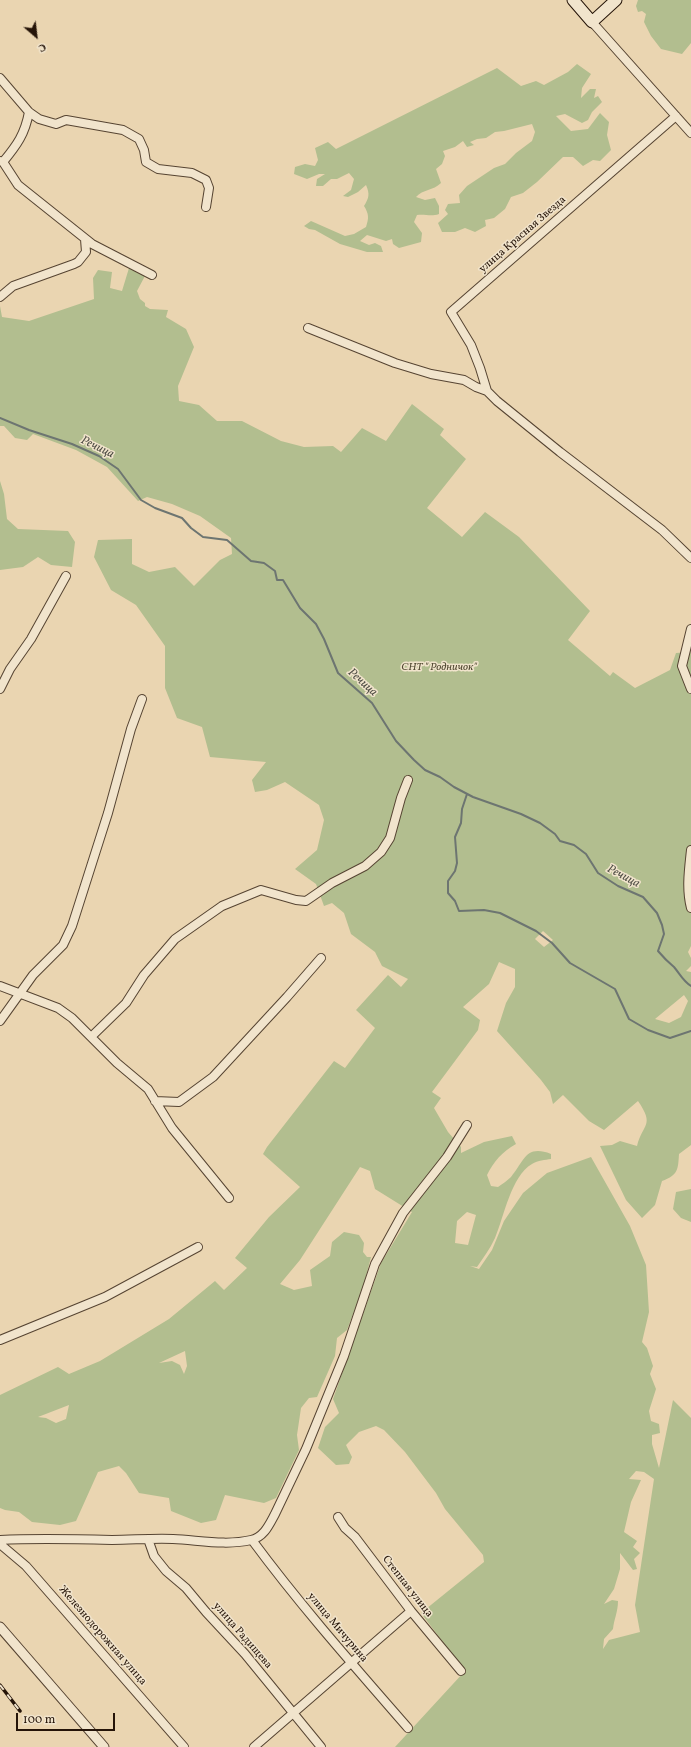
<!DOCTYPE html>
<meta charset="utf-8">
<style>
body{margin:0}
#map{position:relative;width:691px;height:1747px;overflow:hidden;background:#ead5b1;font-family:Vollkorn,serif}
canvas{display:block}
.north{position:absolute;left:16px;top:16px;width:40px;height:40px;-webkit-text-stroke:3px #f1e4cc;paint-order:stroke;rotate:152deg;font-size:11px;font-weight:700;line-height:16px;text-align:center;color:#251408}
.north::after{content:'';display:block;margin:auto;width:14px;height:18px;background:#251408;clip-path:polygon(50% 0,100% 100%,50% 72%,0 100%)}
.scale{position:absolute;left:16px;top:1713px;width:99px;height:18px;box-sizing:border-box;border:2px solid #251408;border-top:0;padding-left:5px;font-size:12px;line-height:14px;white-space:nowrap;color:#251408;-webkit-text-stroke:3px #f1e4cc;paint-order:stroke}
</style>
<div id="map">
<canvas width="691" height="1747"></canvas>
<div class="north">С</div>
<div class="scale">100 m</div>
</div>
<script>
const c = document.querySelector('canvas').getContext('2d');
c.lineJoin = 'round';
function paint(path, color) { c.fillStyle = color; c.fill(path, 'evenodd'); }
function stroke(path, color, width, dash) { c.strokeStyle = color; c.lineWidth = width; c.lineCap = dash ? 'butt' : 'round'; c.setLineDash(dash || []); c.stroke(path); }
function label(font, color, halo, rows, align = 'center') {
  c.font = font + ' Vollkorn,serif'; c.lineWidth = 3; c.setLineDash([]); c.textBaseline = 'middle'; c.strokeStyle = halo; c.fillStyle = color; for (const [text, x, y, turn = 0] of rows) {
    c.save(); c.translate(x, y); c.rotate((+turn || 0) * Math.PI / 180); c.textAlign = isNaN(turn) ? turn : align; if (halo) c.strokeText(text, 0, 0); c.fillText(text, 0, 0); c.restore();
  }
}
paint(new Path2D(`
 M638,0H691V43L682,54L661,49L651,36L644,22L646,14L642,11L638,12L636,6Z
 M577,64L591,74L582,88L581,98L590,89H596L594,98L598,96L602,102L592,112L588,120L582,123L565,114L556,116L571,131L588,129L600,113L609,122L607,135L611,150L600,161L593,160L583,166L573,157H563L537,182L523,193L511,197L505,209L494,218L485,220L486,226L475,232L465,228L455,232H442L438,223L448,214L445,210L448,204L460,203L459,195L467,186L494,168L505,164L516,153L532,141L535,132L532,124L504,131L495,132L486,138L477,139L470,142L474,145L467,147L463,141L455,147L443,151L445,156L442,164L436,169L441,183C433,191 423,189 416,197L425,200L435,198L439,206V214C431,217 426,214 417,215L414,222L422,233L421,242L399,248L393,244L392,239L386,241L367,235L360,241L369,245L375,243L381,246L383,252H367L340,244L315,230L309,229L304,226L311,221L345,236L354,234L366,227C369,218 369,214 364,206C369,198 370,194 366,185L358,192L348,197L343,196L351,190L354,179L349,173L337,179H331L323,186H316L317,179L325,174H319L307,179L294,174L295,167L305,164L315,166L318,160L315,148L328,142L336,149L497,68L521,86L536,81L544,85L568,72Z
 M129,268L137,269L146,274L137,291L140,299L145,303V306L150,309L168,310L166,317L186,329L194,347L178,386L179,401L199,405L217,421H242L281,441L304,447L333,446L341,452L362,428L386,441L412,404L444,429L440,435L466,459L427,508L462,537L485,512L519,537L590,611L568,640L610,676L613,672L635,688L670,670L676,653L689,652L691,645V946L688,952L691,958V966L686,971L691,972V1145L679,1154C678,1170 678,1175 662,1181L655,1205L642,1218L626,1200L600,1146L612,1145L620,1141L637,1146C643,1123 655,1126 638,1101L604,1130L589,1121L563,1095L553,1104L550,1092L541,1080L497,1031L506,1003L515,987V969L499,962L489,984L463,1007L480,1020L478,1030L432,1092L441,1098L434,1108L448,1132L461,1147V1153L484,1142L512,1136L516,1144C502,1152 494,1161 487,1175L491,1186L498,1187C502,1184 507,1181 511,1177C524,1162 525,1144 551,1154V1159C545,1160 538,1160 532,1164C511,1176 504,1217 495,1238C490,1249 483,1258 477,1267L470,1266L479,1269L492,1250L504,1221L523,1193L547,1173L591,1157L630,1226L646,1265L649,1312L642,1342L647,1348L653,1366L650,1374L656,1389L649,1411L651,1421L659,1424L660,1433L652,1435V1444L659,1468L673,1400L691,1418V1747H395L464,1672L460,1665L421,1613L484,1562L483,1555L445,1509L436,1493L405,1452L384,1430L376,1426L359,1432L346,1445L352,1457L349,1464L336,1465L318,1448L325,1427L339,1413L333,1399L381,1263L412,1212L375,1189L370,1171L360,1167L300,1260L280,1284L294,1290L312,1286L310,1270L330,1256L332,1242L344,1232L359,1235L364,1243L363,1252L367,1257H371L363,1288L347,1330L337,1338L335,1356L317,1397L309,1398L301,1408L297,1435L299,1450L276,1498L264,1503L225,1495L216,1520L201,1523L171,1511L169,1498L139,1493L126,1473L119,1466L98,1472L76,1521L60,1525L32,1522L19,1512L5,1510L0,1508V1395L58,1367L69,1374L100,1361L169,1319L215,1281L224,1290L247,1268L235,1258L269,1217L300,1187L263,1154L267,1147L334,1061L345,1068L375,1028L356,1010L388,975L401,987L408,979L382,966L375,952L351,934L344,913L332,903L324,906L316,884L295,869L317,850L324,820L319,805L285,782L267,790L255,792L252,780L266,762L210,757L202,727L177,718L165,688V646L136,605L111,590L94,557L98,540L132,539V564L149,572L175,567L194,586L220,560L232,554L231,538L200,516L172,504L147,497L138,501L107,467L76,450L33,434L27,440L15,438L4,426H0V306L2,317L29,321L94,299L93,278L98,270L112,272L110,288L122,291ZM543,931L553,940L544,947L535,939ZM684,995L688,1001L681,1017L669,1023L655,1019ZM467,1212L476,1215L468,1245L455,1243L457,1221ZM185,1351L187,1366L184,1374L180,1365L172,1361L159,1363ZM69,1405L66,1419L56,1423L46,1418L38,1417ZM636,1471L644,1472L654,1479L635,1605L640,1632L609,1640L603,1649L604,1639L613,1629C614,1619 618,1612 618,1601L612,1600L604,1604L614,1589L620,1569V1553L633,1570L637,1569L634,1559L640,1553L633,1547L637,1541L624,1532L631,1502L641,1480L629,1479Z
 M0,481L4,494L7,519L18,529L68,531L75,542L72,567L51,565L38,557L23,567L0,570Z
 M691,1189V1222L681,1218L673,1209L676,1192Z`), '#b2be8f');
stroke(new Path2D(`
 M0,418L29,430L72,444L99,456L118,469L141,500L155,508L182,518L191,528L203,537L227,540L251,561L264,563L275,571L277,580H283L300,608L316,624L324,639L338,673L372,703L396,741L414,760L425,770L440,777L454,787L473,797L521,814L540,823L555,834L560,841L574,845L586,854L598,873L618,886L643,897L657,913L662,925L664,934L658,951C663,957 668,962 674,967C680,974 683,981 691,986
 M467,794L462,809L461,823L455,837L457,863L455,871L448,881V893L455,901L459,911L484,910L500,913L536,931L552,943L570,963L615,989L629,1019L648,1030L670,1038L691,1031`), '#6d7571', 2);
const minor = new Path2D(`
 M592,22L691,133
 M0,78L29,112L39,119L56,124L66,120L123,130L139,139L144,150L146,162L158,169L192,173L206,180L209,188L206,207
 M676,116L451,312L471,345L480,368L487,391L497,401L560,452L662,530L691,558
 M0,161L3,162L18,185L92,244L152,275
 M3,162C17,145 25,134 29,112
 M0,297L13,286L74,264L78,262L86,252L85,239
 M308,328L395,363L431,374L464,380L476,387L487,391
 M691,629L682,666L691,689
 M0,689L10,669L31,639L66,576
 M691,850C689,869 686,889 691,908
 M0,986L58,1008L72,1018L117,1063L148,1089L172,1128L229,1198
 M0,1021L33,975L63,945L72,926L108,813L131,729L142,699
 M91,1037L126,1003L144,975L175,939L222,906L261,890L296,900L306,901L332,883L365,866L381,852L390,838L401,798L408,780
 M155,1101L179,1102L213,1077L287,997L321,958
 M0,1340L105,1297L198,1247
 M338,1517L345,1528L355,1537L411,1611L461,1671
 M148,1539L154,1556L166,1571L186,1588L206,1612L245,1654L321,1747
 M0,1540C37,1538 75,1539 112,1540C132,1540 153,1538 173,1539C198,1540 226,1546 251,1540C264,1537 269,1525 275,1514L306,1449L344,1356L375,1264L403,1213L447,1157L467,1125
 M252,1540C300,1605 354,1666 408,1728
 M0,1544L26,1566L184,1747
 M254,1747L411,1611`);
const tertiary = new Path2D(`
 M0,1627L104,1747`);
const secondary = new Path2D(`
 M573,0L592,22L616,0`);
stroke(minor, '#564432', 10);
stroke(tertiary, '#564432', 11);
stroke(secondary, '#251408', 13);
stroke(minor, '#f1e4cc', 8);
stroke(tertiary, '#f1e4cc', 9);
stroke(secondary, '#f1e4cc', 11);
const rail = new Path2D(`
 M0,1685L20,1711`);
stroke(rail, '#251408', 3.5);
stroke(rail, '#f1e4cc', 2, [6]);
label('11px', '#251408', '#f1e4cc', [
 ["улица Красная Звезда",523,235,-41],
 ["Степная улица",407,1587,52],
 ["улица Мичурина",337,1628,50],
 ["Железнодорожная улица",102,1636,49],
 ["улица Радищева",242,1636,49]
]);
label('italic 11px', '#4f4730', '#f1e4cc', [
 ["СНТ \" Родничок\"",439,668]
]);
label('italic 12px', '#4f4d45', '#f1e4cc', [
 ["Речица",97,448,26],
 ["Речица",362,683,42],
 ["Речица",623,877,28]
]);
</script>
